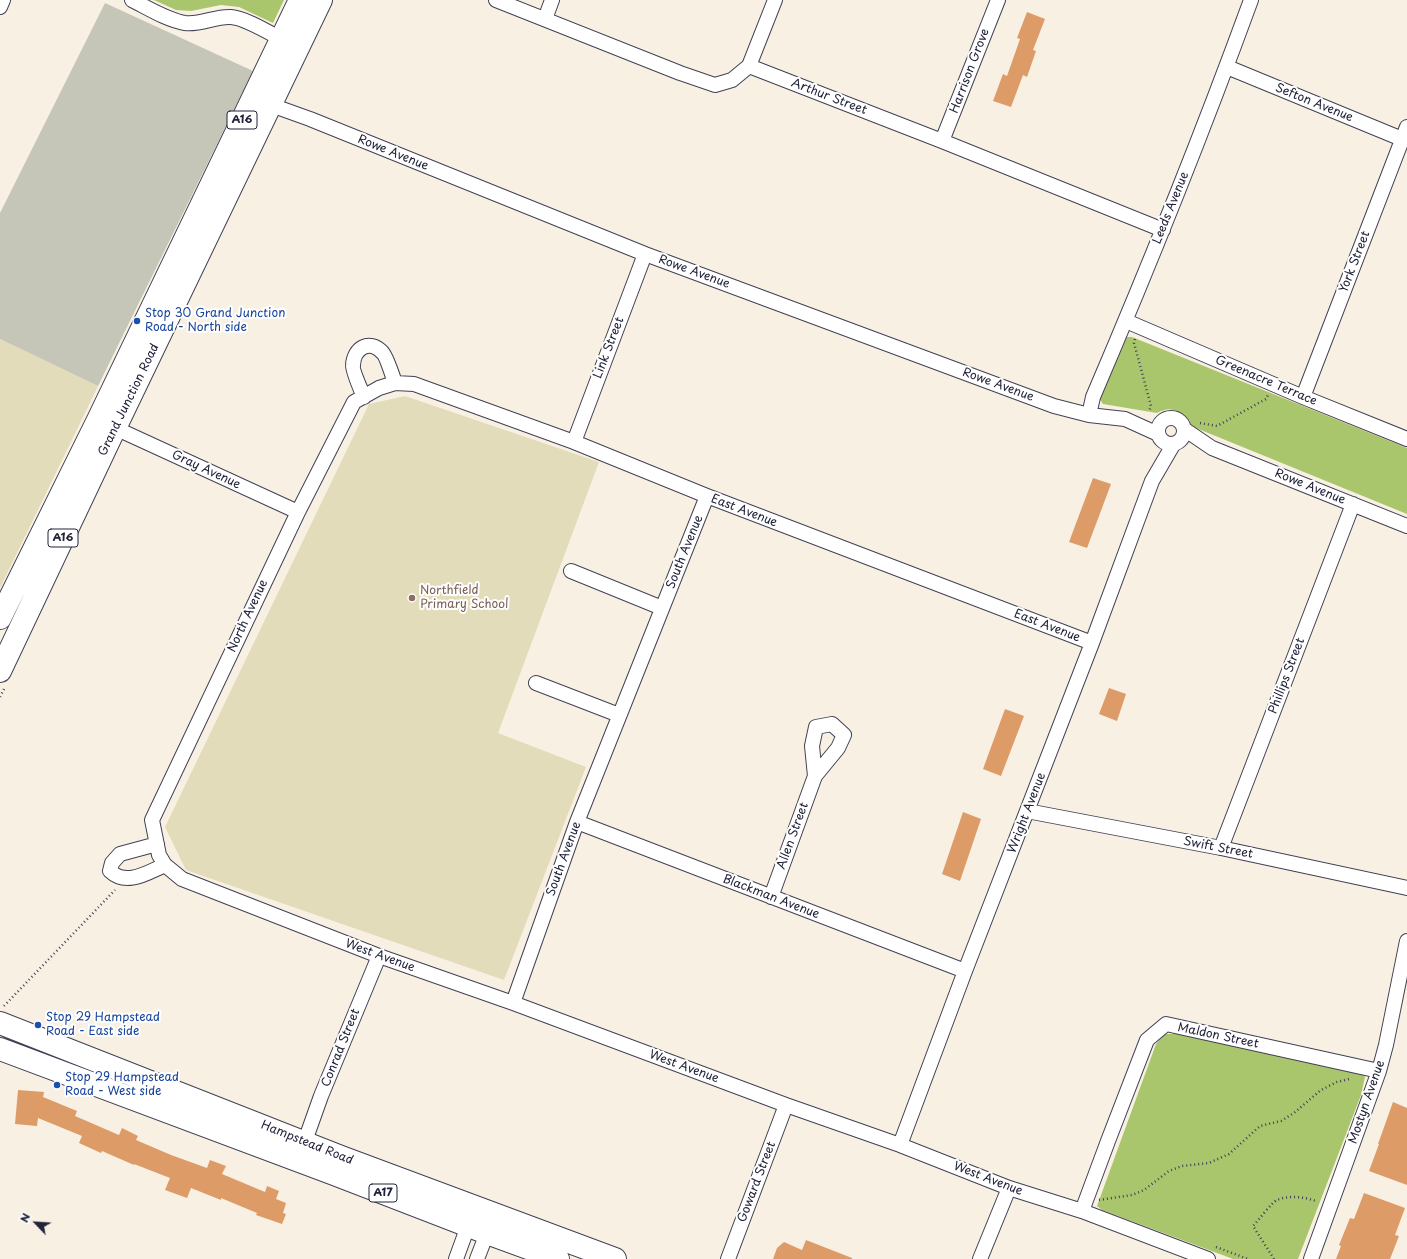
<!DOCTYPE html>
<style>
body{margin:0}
#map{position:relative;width:1407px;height:1259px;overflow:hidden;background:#f8f1e3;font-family:"Playpen Sans",sans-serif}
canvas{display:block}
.north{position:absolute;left:16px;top:1203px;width:40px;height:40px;-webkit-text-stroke:3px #fff;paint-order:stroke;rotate:295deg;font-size:11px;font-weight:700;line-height:16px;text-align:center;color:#22223b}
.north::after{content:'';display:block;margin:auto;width:14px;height:18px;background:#22223b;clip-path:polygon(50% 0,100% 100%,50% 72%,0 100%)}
</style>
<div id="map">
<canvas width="1407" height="1259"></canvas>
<div class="north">N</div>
</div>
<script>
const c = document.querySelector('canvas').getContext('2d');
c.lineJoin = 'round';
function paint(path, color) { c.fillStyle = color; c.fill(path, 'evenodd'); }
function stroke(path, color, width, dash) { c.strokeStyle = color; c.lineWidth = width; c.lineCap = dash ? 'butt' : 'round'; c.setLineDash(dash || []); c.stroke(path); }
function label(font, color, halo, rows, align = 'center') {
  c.font = font + ' "Playpen Sans",sans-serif'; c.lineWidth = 4; c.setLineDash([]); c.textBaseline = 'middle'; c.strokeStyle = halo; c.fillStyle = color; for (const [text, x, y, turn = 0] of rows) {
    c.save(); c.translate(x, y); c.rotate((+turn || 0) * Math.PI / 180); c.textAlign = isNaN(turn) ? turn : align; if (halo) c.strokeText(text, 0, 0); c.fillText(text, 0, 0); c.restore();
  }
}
paint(new Path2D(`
 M0,339L98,386L0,588Z
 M405,396L599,462L498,733L586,767L504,980L186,870L165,827L369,404Z`), '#e2dcba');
paint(new Path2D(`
 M105,3L253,71L98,386L0,339V213Z`), '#c5c5b8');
paint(new Path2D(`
 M154,0H284L273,23L239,7L221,5L191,11L176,10Z
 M1125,337H1132L1407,448V514L1191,426C1179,415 1176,403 1157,413L1103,404L1099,398Z
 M1164,1034H1192L1359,1070L1365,1077L1361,1095L1298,1259H1233L1102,1210L1097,1206L1156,1044Z`), '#aac66c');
paint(new Path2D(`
 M1027,12L1045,19L1033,50L1036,51L1027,77L1023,75L1011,107L993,101L1003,74L1007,76L1020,39L1017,38Z
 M1093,478L1111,484L1087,548L1069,542Z
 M1109,688L1126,694L1117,721L1099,714Z
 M1005,709L1024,716L1001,776L983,769Z
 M963,812L981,819L960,881L942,874Z
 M18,1090L44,1092L43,1097L77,1111L75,1116L119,1135L122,1128L138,1136L136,1140L171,1155L207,1168L210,1160L226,1166L222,1174L265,1192L267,1186L279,1191L276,1199L286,1203L283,1213L286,1214L282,1224L256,1215L257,1213L221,1198V1200L191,1188L187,1198L165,1190L170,1178L134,1164V1165L102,1151L101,1153L79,1143L82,1136L38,1118L37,1126L15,1124Z
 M1393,1102L1407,1108V1185L1369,1171L1379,1144H1378Z
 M1364,1193L1405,1208L1395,1235L1399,1236L1390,1259H1336L1341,1246L1339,1245L1350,1218L1354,1219Z
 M806,1240L852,1258V1259H773L777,1248L784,1242L802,1250Z`), '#dd9b67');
const minor = new Path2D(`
 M132,0C148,8 167,20 185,23C201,25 215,16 231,17C245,18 268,32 281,39
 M496,0L680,73L715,85L732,80L749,66L942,141L1163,230
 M0,7L3,0
 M545,19L552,0
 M749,66L775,0
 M1227,67L1402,139
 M271,105L310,119L645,254L1054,406L1089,415L1125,419L1158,434
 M942,141L998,0
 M1126,321L1303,397L1407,439
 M364,397C361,390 352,370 353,365C354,348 369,339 382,352C386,355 393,377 395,383
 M1303,397L1407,127
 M1089,415L1093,397C1149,266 1202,134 1251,0
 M1158 431a13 13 0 1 1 26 0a13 13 0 1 1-26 0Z
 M115,428L298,512
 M1184,429L1212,448L1407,526
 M574,442L645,254
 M571,571L662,608
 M1092,643L707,496L574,442L414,384L395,383L379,388L354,402L298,512L152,820L159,855L165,865L182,879L379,956L513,1003L786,1105L900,1145L1009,1188L1082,1211L1208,1259
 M536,683L619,715
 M1027,811L1221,848L1407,888
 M577,822L965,971
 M157,844L120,854L112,863L110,871C127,887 148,872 165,865
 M1221,848L1353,504
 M771,897L815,776L838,748L844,735L832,724L816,727L812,746L815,776
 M513,1003L577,822L707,496
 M305,1141L321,1096L379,956
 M900,1145L965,971L1092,643L1152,481L1173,445
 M1082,1211L1108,1141L1147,1040L1166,1024L1379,1071
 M456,1259L468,1226
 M477,1259L487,1233
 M728,1259L786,1105
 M980,1259L1009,1188
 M1311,1259L1379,1071L1386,1045L1407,941`);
const trunk = new Path2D(`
 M0,618L98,420L300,0
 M0,671L115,428L321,0
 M0,1023L341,1157L615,1259
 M0,1049L334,1174L487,1233L558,1259`);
stroke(minor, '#424154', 16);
stroke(trunk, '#424154', 24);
stroke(new Path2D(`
 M1135,339L1134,343L1151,406L1149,412
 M1200,423L1217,426L1266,399L1268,395
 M0,697L5,687
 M4,1006L115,890
 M1099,1200L1132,1195L1144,1190L1169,1171L1182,1166L1209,1163L1229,1154L1260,1126L1281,1121L1294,1113L1321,1090L1337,1082L1349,1079
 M1216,1247L1248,1259
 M1274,1259L1253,1226C1258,1221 1272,1202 1277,1200C1289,1195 1304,1197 1316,1201`), '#424154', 2.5, [1, 3]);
stroke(minor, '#fff', 14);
stroke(trunk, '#fff', 22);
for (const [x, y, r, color] of [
 [137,321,4,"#1a4fb4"],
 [412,598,4,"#8d6e63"],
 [38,1025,4,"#1a4fb4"],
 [57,1085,4,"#1a4fb4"]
]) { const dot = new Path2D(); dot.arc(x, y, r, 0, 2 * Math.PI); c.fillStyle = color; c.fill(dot); stroke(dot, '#fff', 1.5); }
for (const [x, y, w] of [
 [242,120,30],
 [63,538,30],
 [383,1193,28]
]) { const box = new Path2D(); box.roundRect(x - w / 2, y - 9, w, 18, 3); c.fillStyle = '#fff'; c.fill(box); stroke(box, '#22223b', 1); }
label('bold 11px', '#22223b', null, [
 ["A16",242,120],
 ["A16",63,538],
 ["A17",383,1193]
]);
label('12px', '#22223b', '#fff', [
 ["Harrison Grove",970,71,-69],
 ["Arthur Street",829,97,21],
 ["Sefton Avenue",1314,103,22],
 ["Rowe Avenue",393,153,22],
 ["Leeds Avenue",1171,208,-68],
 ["York Street",1355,262,-69],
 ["Rowe Avenue",694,272,20],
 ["Link Street",609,348,-69],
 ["Greenacre Terrace",1266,381,23],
 ["Rowe Avenue",998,385,20],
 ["Grand Junction Road",129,400,-64],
 ["Gray Avenue",206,470,25],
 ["Rowe Avenue",1310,487,22],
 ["East Avenue",744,511,21],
 ["South Avenue",685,552,-68],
 ["North Avenue",248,616,-65],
 ["East Avenue",1047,626,21],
 ["Phillips Street",1287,676,-69],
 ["Wright Avenue",1027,813,-69],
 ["Allen Street",793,836,-70],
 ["Swift Street",1218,848,11],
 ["South Avenue",564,859,-70],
 ["Blackman Avenue",771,897,21],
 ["West Avenue",380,956,20],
 ["Maldon Street",1218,1036,12],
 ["Conrad Street",341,1048,-68],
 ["West Avenue",684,1067,20],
 ["Mostyn Avenue",1367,1102,-71],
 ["Hampstead Road",307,1143,22],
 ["West Avenue",988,1179,21],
 ["Goward Street",757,1182,-69]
]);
label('12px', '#164399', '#fff', [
 ["Stop 30 Grand Junction",145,314],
 ["Road - North side",145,328],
 ["Stop 29 Hampstead",46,1018],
 ["Road - East side",46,1032],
 ["Stop 29 Hampstead",65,1078],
 ["Road - West side",65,1092]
], 'left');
label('12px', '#785e54', '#fff', [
 ["Northfield",420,591],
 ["Primary School",420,605]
], 'left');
</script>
